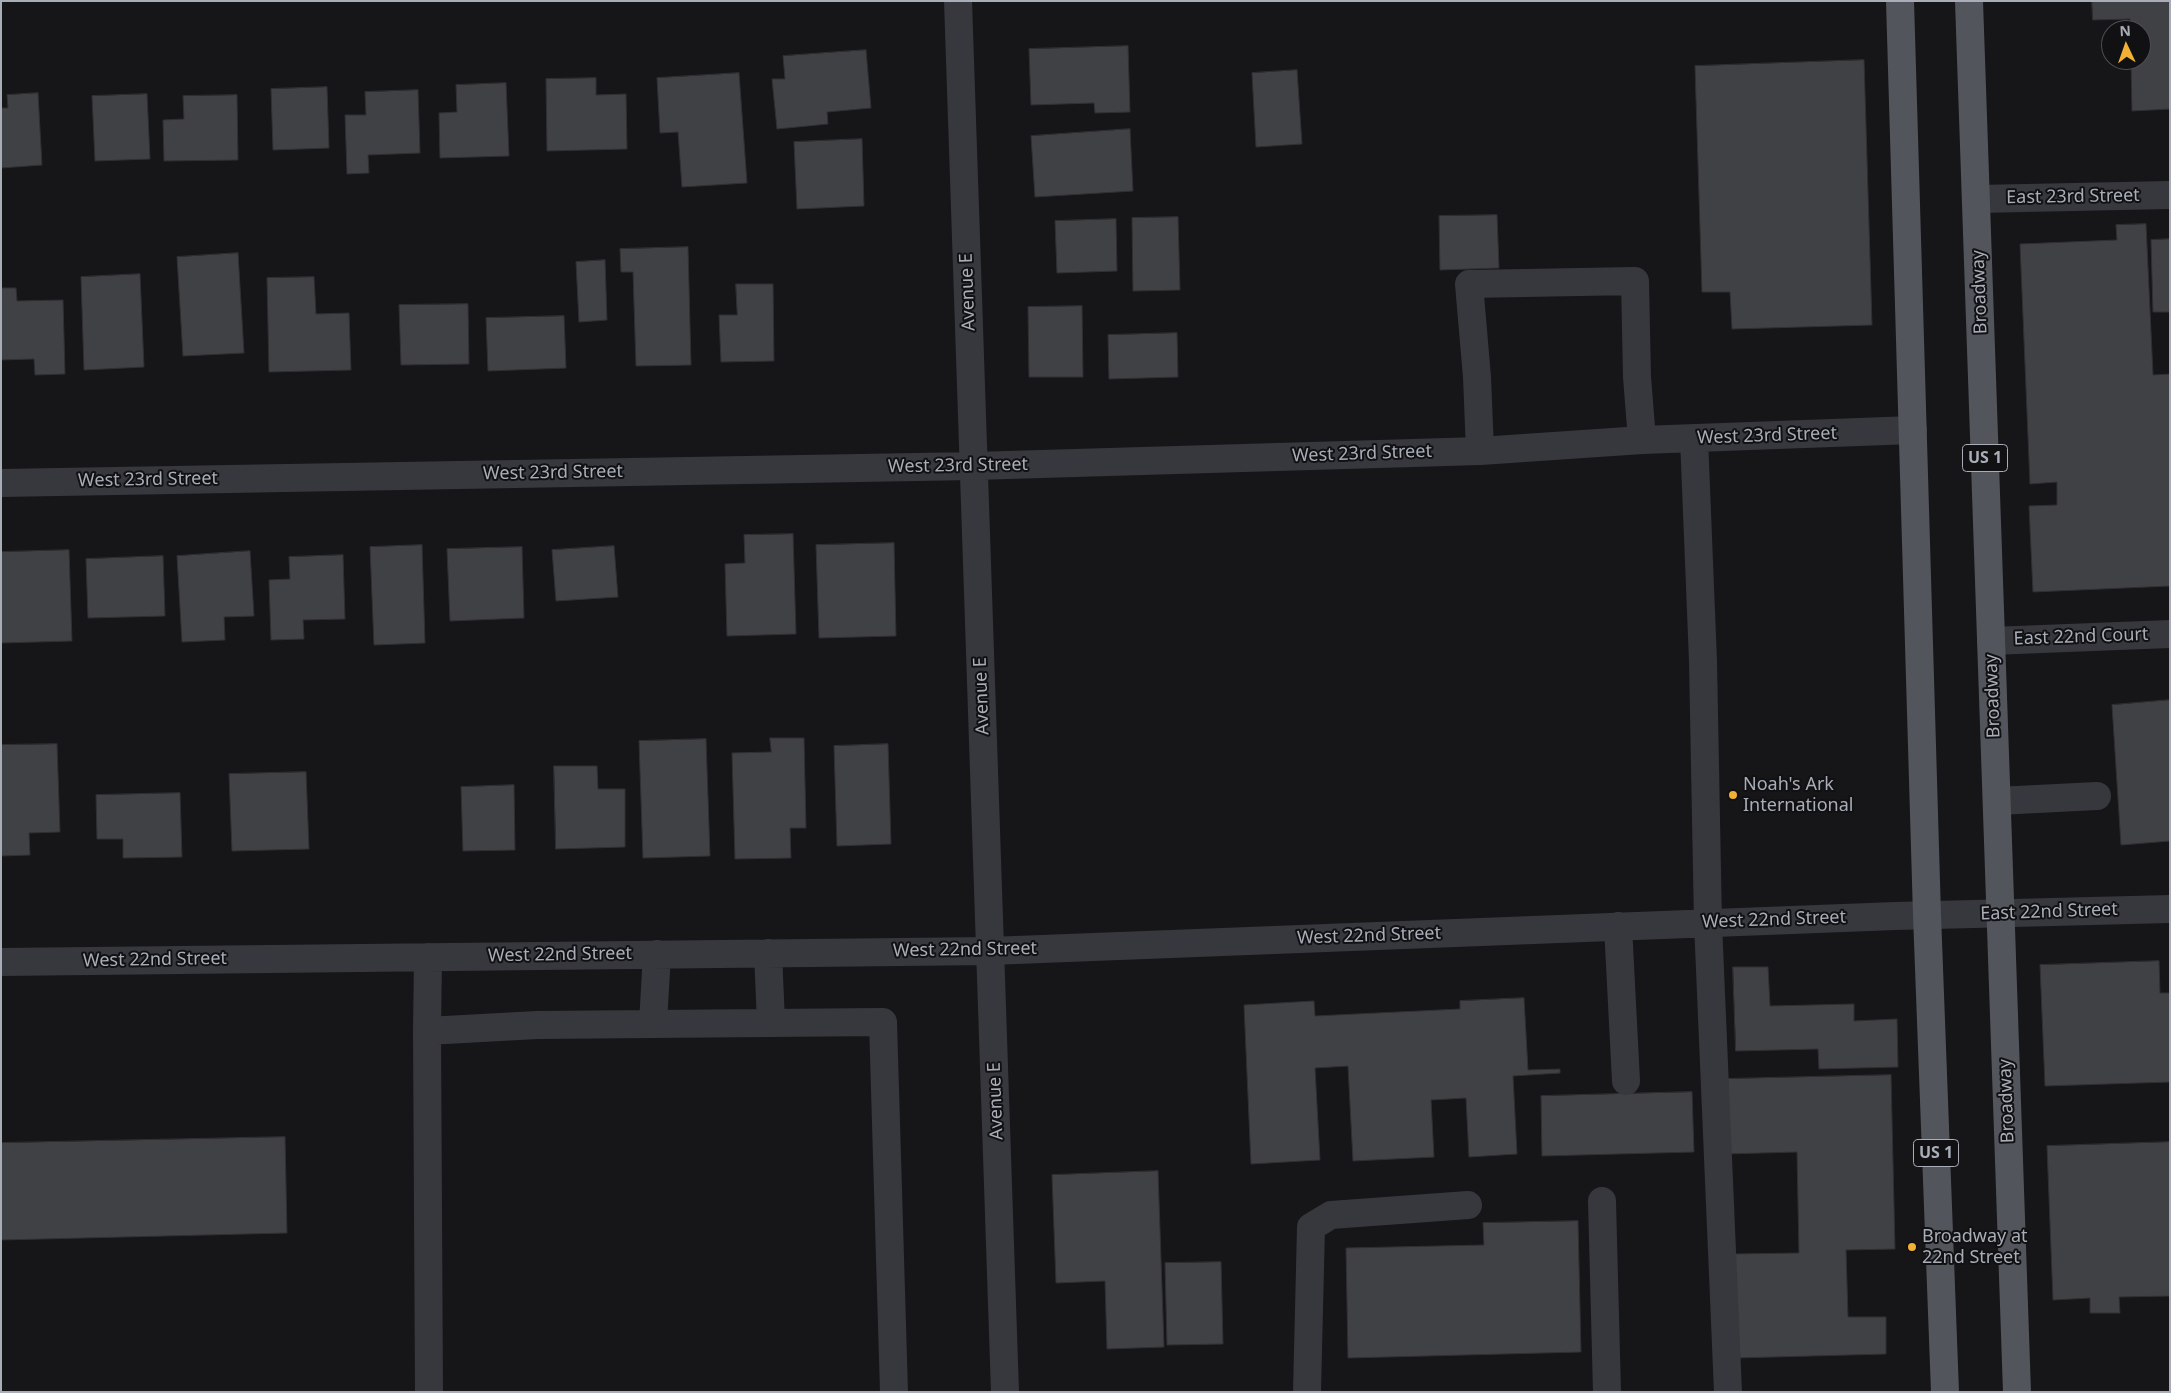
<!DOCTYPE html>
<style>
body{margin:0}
#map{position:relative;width:2171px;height:1393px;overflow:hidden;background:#161618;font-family:"Noto Sans",sans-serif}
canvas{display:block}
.frame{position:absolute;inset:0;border:2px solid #a8adb8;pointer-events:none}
.north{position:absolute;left:2101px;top:20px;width:50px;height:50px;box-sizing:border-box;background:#111113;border:1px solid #4d4f55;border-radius:50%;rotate:357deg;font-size:14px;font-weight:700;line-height:20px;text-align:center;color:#a8adb8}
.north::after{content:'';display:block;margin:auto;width:18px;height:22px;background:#f2b134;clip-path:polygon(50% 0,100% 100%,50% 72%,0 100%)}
</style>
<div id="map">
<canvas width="2171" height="1393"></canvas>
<div class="frame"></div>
<div class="north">N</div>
</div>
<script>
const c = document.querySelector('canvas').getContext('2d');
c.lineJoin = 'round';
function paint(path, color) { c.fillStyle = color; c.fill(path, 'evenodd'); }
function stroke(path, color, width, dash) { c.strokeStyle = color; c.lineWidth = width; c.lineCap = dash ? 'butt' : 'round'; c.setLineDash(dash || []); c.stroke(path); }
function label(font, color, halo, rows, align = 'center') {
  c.font = font + ' "Noto Sans",sans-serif'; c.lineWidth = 4; c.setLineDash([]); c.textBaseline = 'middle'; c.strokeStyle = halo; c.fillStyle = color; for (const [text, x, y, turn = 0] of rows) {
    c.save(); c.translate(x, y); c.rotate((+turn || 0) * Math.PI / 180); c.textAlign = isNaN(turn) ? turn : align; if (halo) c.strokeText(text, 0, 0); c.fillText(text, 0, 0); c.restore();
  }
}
const building = new Path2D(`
 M2092,1H2170V109L2132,111L2131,60H2141V30H2130V19L2093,20Z
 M1128,46L1130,112L1095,113L1094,103L1031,105L1029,49Z
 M866,50L871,108L827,112L828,124L777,129L772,79H785L783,56Z
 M1864,60L1872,325L1732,329L1730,292H1702L1695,66Z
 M1297,70L1302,144L1256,147L1252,73Z
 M739,73L747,183L682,187L678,132L660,133L657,78Z
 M596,78V95L626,94L627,149L547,151L546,79Z
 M506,83L509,156L440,158L439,113L457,112L456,85Z
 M327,87L329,148L273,150L271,89Z
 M418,90L420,153L368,155L369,173L347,174L345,115H366L365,92Z
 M38,93L42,165L1,168V108H8L7,95Z
 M147,94L150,159L95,161L92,96Z
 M237,95L238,160L164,161L163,120L184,119L183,96Z
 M1130,129L1133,191L1035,197L1031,136Z
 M862,139L864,206L797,209L794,142Z
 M1497,215L1499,268L1440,270L1439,216Z
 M1178,217L1180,290L1133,291L1132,218Z
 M1116,219L1117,271L1057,273L1055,221Z
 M2146,224L2153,375L2170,374V586L2033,592L2029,506L2057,505V482L2030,484L2020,244L2117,240L2116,225Z
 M2170,239V312H2153L2151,240Z
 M688,247L691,365L636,366L633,272H621L620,249Z
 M238,253L244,353L183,356L177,257Z
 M605,260L607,320L579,322L576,262Z
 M140,274L144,367L84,370L81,277Z
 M314,277L316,314L349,313L351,370L269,372L267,278Z
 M736,284H773L774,361L721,362L719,315H737Z
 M1,288H16L17,301L63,300L65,374L35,375L34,359L1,360Z
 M468,304L469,364L401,365L399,305Z
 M1082,306L1083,377H1029L1028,307Z
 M564,316L566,368L488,371L486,318Z
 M1177,333L1178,377L1109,379L1108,335Z
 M793,534L796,634L727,636L725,564L745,563L744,535Z
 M894,543L896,636L819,638L816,545Z
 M422,545L425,643L374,645L370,547Z
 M614,546L618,597L556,601L552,550Z
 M522,547L524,618L450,621L447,549Z
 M69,550L72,641L1,643V552Z
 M250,551L254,616L224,617L225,640L182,642L177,556Z
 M343,555L345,619L303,620L304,639L271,640L269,580L290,579L289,557Z
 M163,556L165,616L88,618L86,559Z
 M2170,700V841L2121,845L2112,705Z
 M770,738H804L806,828H790L791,858L735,859L732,753L771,752Z
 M706,739L710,856L643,858L639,741Z
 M57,744L60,832L29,833L30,855L1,856V745Z
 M888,744L891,844L837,846L834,746Z
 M554,766H597L598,789H625V847L556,849Z
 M306,772L309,849L232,851L229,774Z
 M514,785L515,850L463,851L461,787Z
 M180,793L182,857L123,858V839H97L96,795Z
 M2159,961L2160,993H2170V1082L2045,1086L2040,965Z
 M1733,967H1768L1770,1006L1854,1004V1021L1897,1019L1898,1067L1819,1069L1818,1049L1736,1051Z
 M1524,998L1528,1070L1560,1069V1073L1513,1076L1517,1154L1469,1157L1466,1098L1431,1100L1434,1157L1353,1161L1348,1066L1315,1068L1320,1160L1251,1164L1244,1005L1314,1001L1315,1016L1460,1009V1001Z
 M1891,1075L1895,1249L1846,1250L1848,1317H1886V1354L1736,1358L1734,1254L1799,1253L1797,1152L1725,1154L1723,1079Z
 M1692,1092L1694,1152L1542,1156L1541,1096Z
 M285,1137L287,1233L1,1240V1143Z
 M2170,1142V1296L2119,1297L2120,1313H2090V1298L2053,1300L2047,1146Z
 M1158,1171L1164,1347L1107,1349L1105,1281L1056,1283L1052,1175Z
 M1578,1221L1581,1352L1348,1358L1346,1248L1484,1245L1483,1223Z
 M1221,1262L1223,1344L1167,1345L1165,1263Z`);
paint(building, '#404145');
stroke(building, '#303034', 1);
stroke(new Path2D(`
 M958,1L1005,1392
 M1977,199L2170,195
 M1694,438L1703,661L1708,923L1728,1392
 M1480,451L1477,377L1469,284L1635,281L1637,377L1642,440
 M1,483L974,466L1480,451L1642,440L1913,430
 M1991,641L2170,634
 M1997,801L2097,796
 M1618,926L1626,1081
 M768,953L771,1022
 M428,957L427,1031L429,1392
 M1,962L990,951L1895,916L2170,909
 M653,1023L657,954
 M427,1031L537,1025L883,1022L894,1392
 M1602,1201L1607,1392
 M1307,1392L1311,1227L1331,1215L1468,1205`), '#37383d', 28);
stroke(new Path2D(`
 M1900,1L1927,915L1945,1392
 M1969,1L2017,1392`), '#53555c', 28);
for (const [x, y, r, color] of [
 [1733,795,5,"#f2b134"],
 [1912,1247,5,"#f2b134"]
]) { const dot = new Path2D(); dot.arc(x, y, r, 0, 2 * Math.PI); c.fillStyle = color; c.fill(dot); stroke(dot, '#111113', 2); }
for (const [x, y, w] of [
 [1985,458,45],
 [1936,1153,45]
]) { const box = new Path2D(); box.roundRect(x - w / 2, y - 13.5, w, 27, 4); c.fillStyle = '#111113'; c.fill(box); stroke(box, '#a8adb8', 1); }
label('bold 16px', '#a8adb8', null, [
 ["US 1",1985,458],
 ["US 1",1936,1153]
]);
label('18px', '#a8adb8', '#111113', [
 ["East 23rd Street",2073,197,-1],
 ["Avenue E",968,292,-92],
 ["Broadway",1980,292,-92],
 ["West 23rd Street",1767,436,-2],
 ["West 23rd Street",1362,454,-2],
 ["West 23rd Street",958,466,-1],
 ["West 23rd Street",553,473,-1],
 ["West 23rd Street",148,480,-1],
 ["East 22nd Court",2081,637,-2],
 ["Avenue E",982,696,-92],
 ["Broadway",1993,696,-92],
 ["East 22nd Street",2049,912,-2],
 ["West 22nd Street",1774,920,-2],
 ["West 22nd Street",1369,936,-2],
 ["West 22nd Street",965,950,-1],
 ["West 22nd Street",560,955,-1],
 ["West 22nd Street",155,960,-1],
 ["Avenue E",996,1101,-92],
 ["Broadway",2007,1101,-92]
]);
label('18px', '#a8adb8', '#111113', [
 ["Noah's Ark",1743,785],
 ["International",1743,806],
 ["Broadway at",1922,1237],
 ["22nd Street",1922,1258]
], 'left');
</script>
